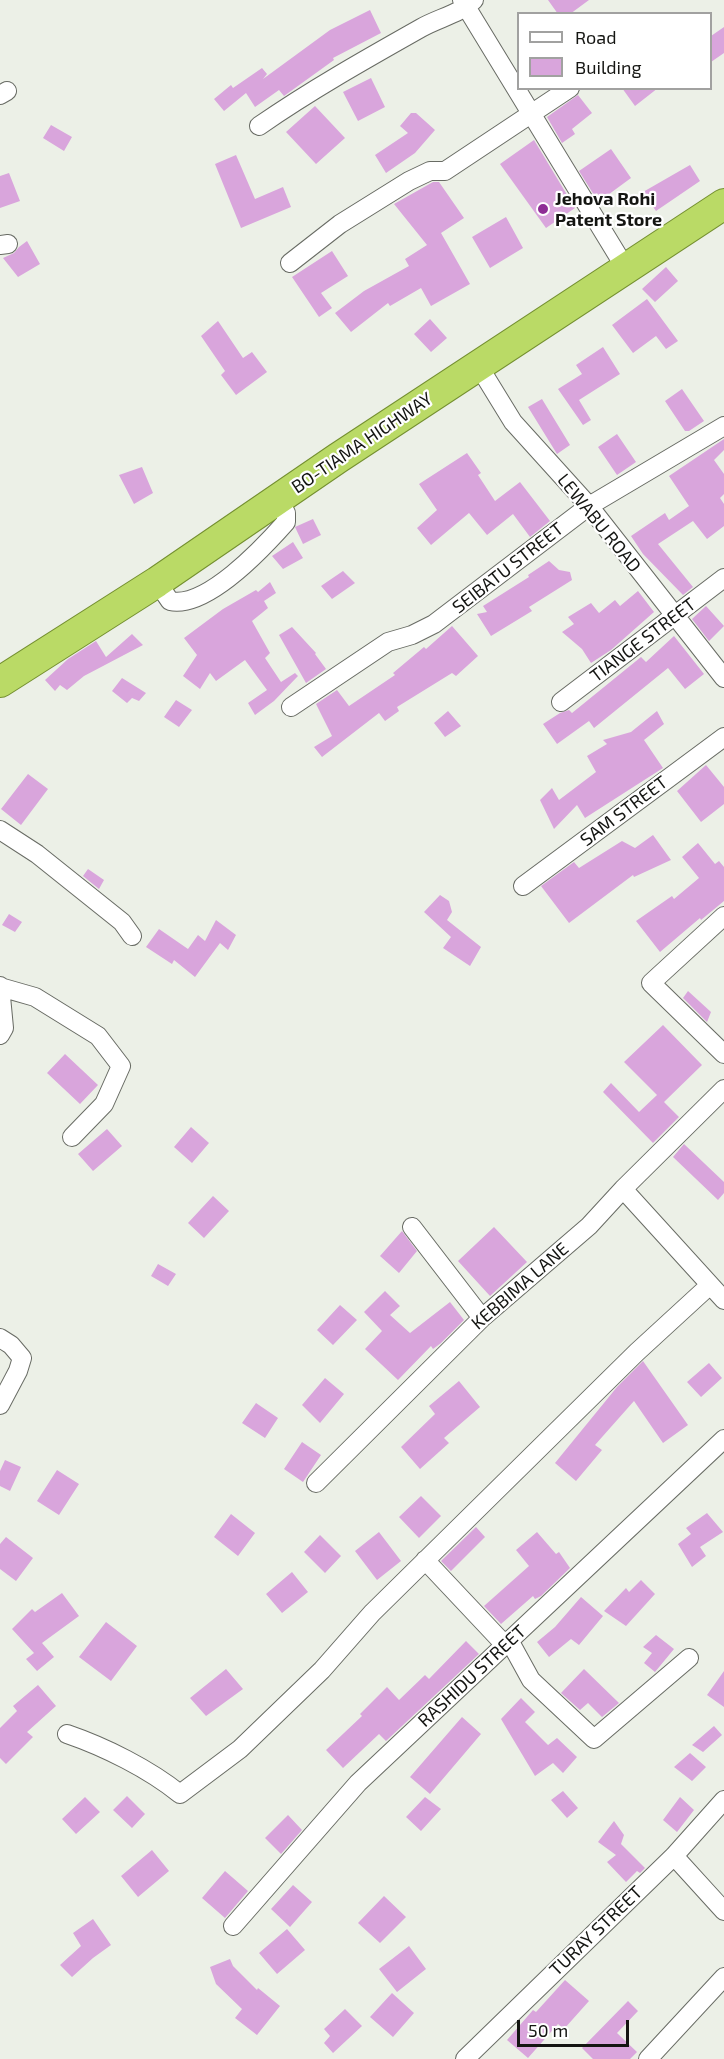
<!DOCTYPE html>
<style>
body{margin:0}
#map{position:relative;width:724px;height:2059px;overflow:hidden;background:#ecf0e7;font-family:"Exo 2",sans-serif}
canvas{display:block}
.legend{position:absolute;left:517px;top:12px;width:195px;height:78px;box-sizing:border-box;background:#fff;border:2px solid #a1a1a0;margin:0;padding:8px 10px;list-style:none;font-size:18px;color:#141512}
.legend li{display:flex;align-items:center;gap:12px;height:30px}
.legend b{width:30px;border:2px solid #a1a1a0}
.scale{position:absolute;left:517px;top:2020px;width:112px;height:27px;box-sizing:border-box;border:3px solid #141512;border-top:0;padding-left:8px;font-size:18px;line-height:21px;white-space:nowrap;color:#141512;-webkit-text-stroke:4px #fff;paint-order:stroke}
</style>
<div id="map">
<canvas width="724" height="2059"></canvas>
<ul class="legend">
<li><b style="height:8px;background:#fff"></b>Road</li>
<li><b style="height:16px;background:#d9a5dc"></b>Building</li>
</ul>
<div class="scale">50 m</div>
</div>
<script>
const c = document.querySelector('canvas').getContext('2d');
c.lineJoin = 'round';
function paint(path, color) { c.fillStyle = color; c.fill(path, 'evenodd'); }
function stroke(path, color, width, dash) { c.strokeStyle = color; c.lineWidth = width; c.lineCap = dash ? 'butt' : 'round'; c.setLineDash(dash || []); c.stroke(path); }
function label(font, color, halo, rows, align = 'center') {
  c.font = font + ' "Exo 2",sans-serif'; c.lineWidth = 4.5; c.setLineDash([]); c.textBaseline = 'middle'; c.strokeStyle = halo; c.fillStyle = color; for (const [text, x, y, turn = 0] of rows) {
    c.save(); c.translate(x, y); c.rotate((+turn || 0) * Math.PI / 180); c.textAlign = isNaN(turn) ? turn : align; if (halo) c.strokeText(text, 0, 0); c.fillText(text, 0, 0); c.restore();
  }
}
paint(new Path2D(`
 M548,0H589L570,14H558Z
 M370,10L381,33L333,58L334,60L284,96L279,90L255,107L246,93L224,111L214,99L231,85L233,88L262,68L267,74L263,79L330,30Z
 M724,27V53L711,62V36Z
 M371,78L385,107L358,121L343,92Z
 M622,88H658L635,106Z
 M578,95L592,113L572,129L575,134L562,143L547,117Z
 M315,106L345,138L316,164L286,132Z
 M411,113H416L435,130L415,153L386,173L375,155L408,133L400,126Z
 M51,125L72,137L64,151L43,138Z
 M534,140L575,208L546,228L500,164Z
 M611,149L631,178L601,200L597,193L594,195L579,171Z
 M236,155L255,199L283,187L291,207L241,228L215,164Z
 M690,165L700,181L656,211L643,192Z
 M9,173L20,201L0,208V176Z
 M433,182H439L464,218L441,233L470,284L431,306L421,288L390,306L388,303L351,332L335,313L364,291L409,266L405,259L427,245L394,204Z
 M506,217L523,248L490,268L472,237Z
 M27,241L40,264L18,277L3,258L14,253L19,247Z
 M332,251L348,276L321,293L332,308L319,317L292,277Z
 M666,267L678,281L655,302L642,289Z
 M647,299L678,341L666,349L656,336L633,353L612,325Z
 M430,319L447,338L431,352L414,334Z
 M218,321L243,358L252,352L267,372L236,395L221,375L225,371L201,336Z
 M603,347L620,374L579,400L591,420L583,425L558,389L582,374L576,365Z
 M682,389L704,421L689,431H685L665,401Z
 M542,399L570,445L557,454L528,407Z
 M617,434L636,462L617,475L598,447Z
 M724,439V450L714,460L724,474V494L720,498L724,504V526L707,539L693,521L658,544L693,587L683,595L643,554L631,536L665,513L669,520L689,506L669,476Z
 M467,453L481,473L478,475L495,501L520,482L550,521L530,537L513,514L487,535L469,513L431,545L417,528L437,510L419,484Z
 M142,467L153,493L134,504L119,475Z
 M313,519L321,535L303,544L295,527Z
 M293,542L303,558L283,569L272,556Z
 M549,561L559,570L570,572L572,580L529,607L532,611L491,636L477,614L487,612L483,606L529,577L528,575Z
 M343,571L355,583L332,599L321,586Z
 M270,582L276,593L264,601L268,608L252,621L270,653L265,658L281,682L295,673L298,676L274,701L255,715L248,703L267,690L245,660L216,681L210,673L200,689L183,676L197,655L184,638L223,609L256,590L258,592Z
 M638,591L654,612L611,650L591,663L582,649L562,632L574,624L568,617L591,603L599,613L615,600L620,606Z
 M706,606L724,626L709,641L692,619Z
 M452,626L478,656L456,676L452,673L397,707L399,711L385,721L379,713L322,757L314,747L332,736L316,704L337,690L349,706L395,675L393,673L424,647L426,649Z
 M292,627L316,653L315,654L326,669L306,683L279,635Z
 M132,634L143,645L84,676L67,690L60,685L55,691L45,680L68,659L96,641L106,657Z
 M674,636L704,674L685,689L668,668L594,728L589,721L557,744L543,724L560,713L569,710L572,713L641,657L646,662Z
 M122,678L146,693L139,701L132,698L127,703L112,691Z
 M176,700L192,710L179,727L164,717Z
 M448,711L461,726L445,737L434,723Z
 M657,711L664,724L644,740L663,768L585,818L577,805L554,829L540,800L552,788L559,800L596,772L587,756L607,744L603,740L631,732Z
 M706,765L724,787V804L701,822L677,791Z
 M28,774L48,789L21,825L1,809Z
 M653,835L671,860L634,877L633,875L569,923L541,886L574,862L579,868L622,841L635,848Z
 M698,843L715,864L719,861L724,867V901L701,920L700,918L660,952L636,921L672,896L674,899L699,878L682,857Z
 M88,869L104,880L99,889L83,876Z
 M440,895L449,901L452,912L447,920L481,947L470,966L443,948L451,937L424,912Z
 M9,914L22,922L15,932L2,925Z
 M216,920L236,935L228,950L220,943L195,977L174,960L172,964L146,947L159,929L188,949L198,935L205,941Z
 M688,991L711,1012L707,1022L683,998Z
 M663,1025L702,1065L664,1102L679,1117L653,1143L603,1092L611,1083L639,1112L657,1095L624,1062Z
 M65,1054L98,1085L80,1104L47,1073Z
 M191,1127L209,1143L192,1163L174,1147Z
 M107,1129L122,1146L93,1171L78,1154Z
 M684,1144L724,1182V1193L718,1200L673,1157Z
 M213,1196L229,1211L204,1238L188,1223Z
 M494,1227L527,1262L490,1296L458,1261Z
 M402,1231L417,1251L399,1273L380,1256Z
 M158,1264L176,1274L168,1286L151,1276Z
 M385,1291L400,1306L390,1315L410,1333L450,1302L464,1320L441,1343L433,1349L431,1346L398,1380L365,1349L382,1331L364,1312Z
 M340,1305L357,1320L333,1345L317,1330Z
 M643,1361L688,1425L663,1443L634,1401L595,1445L602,1450L576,1481L555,1463L617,1387Z
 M709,1363L722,1378L701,1397L687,1382Z
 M325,1378L344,1394L320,1423L302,1405Z
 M459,1381L480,1407L444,1438L449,1443L420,1469L401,1447L435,1414L429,1406Z
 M256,1403L278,1418L265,1438L242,1423Z
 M302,1442L321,1455L303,1482L284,1469Z
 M5,1460L21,1467L10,1491L0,1486V1471Z
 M57,1470L79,1484L59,1515L37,1501Z
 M421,1496L441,1516L419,1538L399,1517Z
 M707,1513L723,1532L700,1547L706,1556L692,1567L678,1544L691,1534L686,1528Z
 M231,1514L255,1533L238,1556L214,1537Z
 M476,1527L485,1537L451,1571L441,1561Z
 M379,1532L401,1561L377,1580L355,1551Z
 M537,1532L556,1554L559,1552L570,1568L541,1596L535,1599L533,1596L501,1624L484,1606L529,1566L516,1550Z
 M320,1535L341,1556L325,1573L304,1552Z
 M6,1537L33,1558L16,1581L0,1569V1544Z
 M292,1572L308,1592L282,1613L266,1594Z
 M641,1580L655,1594L626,1626L604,1611L626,1588L629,1592Z
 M62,1593L79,1616L42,1643L54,1657L37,1671L26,1659L34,1653L12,1629L32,1609L35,1612Z
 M581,1597L603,1616L579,1645L571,1639L549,1657L537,1642L555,1627Z
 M106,1622L137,1646L111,1681L79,1657Z
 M656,1635L674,1649L655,1672L644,1663L652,1653L643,1647Z
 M466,1641L479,1654L386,1741L379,1734L343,1768L326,1750L362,1716L360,1714L387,1687L399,1700L425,1675L429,1679Z
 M226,1669L243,1689L206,1716L190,1698Z
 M584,1669L619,1703L602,1717L588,1703L580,1710L561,1693Z
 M724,1671V1707L707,1695Z
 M38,1685L56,1706L27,1732L33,1737L6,1764L0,1758V1728L17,1711L13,1706Z
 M521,1698L535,1712L525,1722L548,1745L557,1738L577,1757L563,1773L553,1763L535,1776L501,1719Z
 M462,1717L481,1734L430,1794L410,1777Z
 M714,1726L722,1735L703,1752L692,1745Z
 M690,1753L706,1767L692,1781L674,1767Z
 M563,1791L578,1808L567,1818L551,1800Z
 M127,1796L145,1814L132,1828L113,1810Z
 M85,1797L100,1812L76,1834L62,1819Z
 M425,1797L441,1809L421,1831L406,1817Z
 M680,1797L694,1810L677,1832L663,1820Z
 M288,1815L302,1830L281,1854L265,1838Z
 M614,1821L624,1835L621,1844L645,1868L640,1873L637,1871L626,1882L607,1862L616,1855L598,1842Z
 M152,1850L169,1871L138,1897L121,1876Z
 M225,1871L248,1891L225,1918L202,1898Z
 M293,1885L312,1902L290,1927L271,1909Z
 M384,1896L406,1917L380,1943L358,1923Z
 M93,1919L111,1945L93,1958L72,1977L60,1965L81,1946L73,1933Z
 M287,1929L305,1950L277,1974L259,1953Z
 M409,1946L426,1969L397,1992L379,1969Z
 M230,1959L233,1966L257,1990L258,1988L280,2006L257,2035L235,2018L242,2009L216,1984L210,1967Z
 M565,1980L589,2001L564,2029L558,2024L528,2058L507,2040L533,2010L536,2012Z
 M392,1993L414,2013L393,2037L370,2017Z
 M628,2001L638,2011L617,2033L637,2052L630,2059H593L582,2048Z
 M345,2009L362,2026L333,2053L324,2043L330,2036L324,2029Z`), '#d9a5dc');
const minor = new Path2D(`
 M462,0L626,269
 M0,95L7,91
 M259,126C311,90 366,59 421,28C438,18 460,14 474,0
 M0,245L8,244
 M290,263L340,224L409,181L430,171H445L570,88
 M478,365L513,422L589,506L724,678
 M157,582L170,601C206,609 263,548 286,522V513L278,499
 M561,702L724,578
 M291,707L388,642L412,635L434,624L589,506L724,426
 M0,830L37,854L122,922L132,936
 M523,886L724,737
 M724,916L651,983L724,1054
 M0,986L4,1028L0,1035
 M0,987L35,997L98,1036L121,1066L104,1104L72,1137
 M623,1189L724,1300
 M412,1227L482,1318
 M0,1338L11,1345L22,1358L18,1371L0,1405
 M316,1483L482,1318L589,1226L623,1189L724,1089
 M425,1560L505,1645
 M509,1640L531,1680L594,1739L689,1658
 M67,1734C105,1747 149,1769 180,1794L240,1749L322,1670L372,1613L637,1352L710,1285
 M674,1856L724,1911
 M233,1926L358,1783L724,1439
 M465,2059L674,1856L724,1800
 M648,2059L724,1977`);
const trunk = new Path2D(`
 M0,682L157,582L338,458L724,204`);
stroke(minor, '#686b64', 20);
stroke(trunk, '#748f30', 32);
stroke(minor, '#fff', 18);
stroke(trunk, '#bada66', 30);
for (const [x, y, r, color] of [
 [543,209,6,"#8e2d95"]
]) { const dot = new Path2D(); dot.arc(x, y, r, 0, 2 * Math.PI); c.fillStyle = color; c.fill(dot); stroke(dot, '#fff', 2); }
label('bold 18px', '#141512', '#fff', [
 ["Jehova Rohi",555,199],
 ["Patent Store",555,220]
], 'left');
label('18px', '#141512', '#fff', [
 ["BO-TIAMA HIGHWAY",362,443,-34],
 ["LEWABU ROAD",599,523,51],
 ["SEIBATU STREET",508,568,-38],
 ["TIANGE STREET",643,640,-37],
 ["SAM STREET",624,811,-37],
 ["KEBBIMA LANE",520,1286,-41],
 ["RASHIDU STREET",472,1676,-43],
 ["TURAY STREET",596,1931,-44]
]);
</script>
